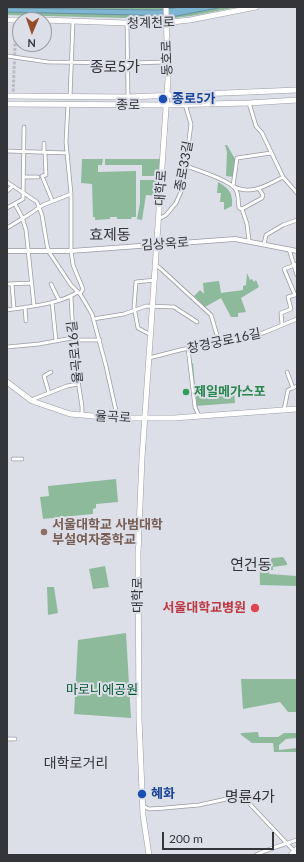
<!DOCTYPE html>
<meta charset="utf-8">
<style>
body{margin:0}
#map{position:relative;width:304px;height:862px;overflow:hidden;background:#dcdee8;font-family:Lato,sans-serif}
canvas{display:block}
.frame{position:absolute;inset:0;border:8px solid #343539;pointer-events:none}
.north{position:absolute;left:12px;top:12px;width:40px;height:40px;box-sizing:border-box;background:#dcdee8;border:1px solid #999aa2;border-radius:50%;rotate:182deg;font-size:11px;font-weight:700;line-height:16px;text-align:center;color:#343539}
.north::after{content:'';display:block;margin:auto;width:14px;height:18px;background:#944d28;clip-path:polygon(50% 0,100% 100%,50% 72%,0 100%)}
.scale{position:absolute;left:162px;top:832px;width:112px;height:18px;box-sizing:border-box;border:2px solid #343539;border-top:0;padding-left:5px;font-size:12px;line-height:14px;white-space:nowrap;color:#343539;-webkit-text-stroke:3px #dcdee8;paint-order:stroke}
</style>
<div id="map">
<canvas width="304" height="862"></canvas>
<div class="frame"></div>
<div class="north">N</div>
<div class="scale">200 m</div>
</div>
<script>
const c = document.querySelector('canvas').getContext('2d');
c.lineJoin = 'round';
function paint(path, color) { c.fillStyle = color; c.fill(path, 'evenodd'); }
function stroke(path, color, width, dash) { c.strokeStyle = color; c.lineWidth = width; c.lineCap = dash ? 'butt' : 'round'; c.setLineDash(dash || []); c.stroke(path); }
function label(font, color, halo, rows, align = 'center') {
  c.font = font + ' Lato,"Noto Sans KR",sans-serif'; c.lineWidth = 4; c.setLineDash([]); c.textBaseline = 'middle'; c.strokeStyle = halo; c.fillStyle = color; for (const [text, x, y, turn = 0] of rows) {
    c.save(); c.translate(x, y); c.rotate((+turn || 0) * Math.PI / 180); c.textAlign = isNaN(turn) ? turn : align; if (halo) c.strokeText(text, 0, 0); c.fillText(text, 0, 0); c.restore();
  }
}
paint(new Path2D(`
 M7,7H238L191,16L165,19L7,15Z
 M225,145H227L235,159L233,177L226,176L227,152Z
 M82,159H103L102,165H98V172L136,171V217H132L131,219H117V217H110V219L95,220V217H93L92,184L81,183Z
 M105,159H160L159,176H142V165H105Z
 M140,180H160L159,196L146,195L142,220L137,219L140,203Z
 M218,182C229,189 233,192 232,206L224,210V202H220L221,193H217Z
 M247,273L250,280L252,279L254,282L256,280L259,287L241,298L246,312L238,313V317H231L221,298L205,307L194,296L200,290L204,294L203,283L219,281L221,293L243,290V286L246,285Z
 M193,363L195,387H198L199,390L234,387L235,403L195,406L191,364Z
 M116,479L118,502L96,504V508L93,509V514L43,519L40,497L49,496L48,486Z
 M283,557L287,563V565L273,567V570H270L269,574L297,576V586L260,585C260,561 257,559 283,557Z
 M105,566L109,587L93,589L89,569Z
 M47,587H54L58,613L48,615Z
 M126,633L131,718L74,714L78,640Z
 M241,679H297V712H288L280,702L243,709Z
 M258,732L259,737H278L284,733H297V738L286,739L279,745V750L297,748V752H274L273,743H252L240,734L242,733Z`), '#8eba9c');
const water = new Path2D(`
 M182,7H223L177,16L7,12V8L157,10Z`);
paint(water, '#7eb5d1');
stroke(water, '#688fa3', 1);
stroke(new Path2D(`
 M13,96L16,20`), '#babcc5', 3, [3, 1.5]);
const minor = new Path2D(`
 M127,24L128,97
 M7,56L48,62L128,63L168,62
 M70,97L73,21
 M249,103L256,126L262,133L283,177L297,193
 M68,104L66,142L71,194V251L73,265L83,289L80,294
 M7,151L67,153
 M44,152V143
 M45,153L46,175L42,176L52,200
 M271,153L237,158L233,186C250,196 268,185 283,177
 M186,166C197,170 232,181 236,190C239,195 238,203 239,208L242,209
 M24,177H38
 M7,182L37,202L42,215L47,245L49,252L71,285L80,294L85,302L92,314L106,366L116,411L115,418
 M7,191L13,186
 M15,204L22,217L26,230L34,306
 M7,208L23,199L24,127
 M159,219L166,215L176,203L183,187L191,124L185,104
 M7,228L25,217L43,205L71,194
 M249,241L247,224L242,209L262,198L263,195L259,189
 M264,244L266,235L283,225L297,220
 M289,249L297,275
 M156,265L161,269L211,315L219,342
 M7,284L31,283
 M12,284L14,309
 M51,284L59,300
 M71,297L74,354L82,407V415
 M52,302L56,341
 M25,307L26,321
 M7,310C30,306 57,305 78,292
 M93,319L124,314L146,306L174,307L197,322
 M282,325L281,313L291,309L288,297L295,295L284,269L297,264
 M151,335L138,328L134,307L136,282L155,280
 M7,347L39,344L72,338L75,340H100
 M188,348L195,407L199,416
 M149,358L180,350L263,333L297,319
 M287,372L293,388
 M49,393L44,376L51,372
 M31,400L67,386L78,384
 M284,410L288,390L297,386
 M13,459H22
 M7,739H15
 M143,806L149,809L165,808L199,805L231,798H236L247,801L295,852
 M256,855C270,848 283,845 297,840`);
const tertiary = new Path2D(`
 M7,251H71L235,239L297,251`);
const primary = new Path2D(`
 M7,20H28
 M44,20L153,24L190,20L256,7
 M7,96L128,97L297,90
 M7,104L166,105L249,103L297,100
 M7,382L32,401L70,414L82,415L115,418H174L297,409
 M149,855L143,815L139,719L138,553L142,458L168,79L166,7
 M291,855L297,849`);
stroke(minor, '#9a9ca5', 4.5);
stroke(tertiary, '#9a9ca5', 5.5);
stroke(primary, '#9a9ca5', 6);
stroke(minor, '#fff', 3);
stroke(tertiary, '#fff', 4);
stroke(primary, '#fff', 5);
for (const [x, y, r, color] of [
 [163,99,5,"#1a4fb4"],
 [186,392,4,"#2e9e5b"],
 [44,532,4,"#8d6e63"],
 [255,608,5,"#e0444e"],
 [142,794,5,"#1a4fb4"]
]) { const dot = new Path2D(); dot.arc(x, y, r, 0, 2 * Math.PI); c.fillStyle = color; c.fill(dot); stroke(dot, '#dcdee8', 1.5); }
label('13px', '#343539', '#dcdee8', [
 ["청계천로",151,23,-2],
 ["동호로",167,58,-92],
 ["종로",128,105,1],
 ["종로33길",184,166,-80],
 ["대학로",161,188,-86],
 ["김상옥로",165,244,-4],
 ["창경궁로16길",224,341,-12],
 ["율곡로16길",75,352,-96],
 ["율곡로",113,417,3],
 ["대학로",138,595,-90]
]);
label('bold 13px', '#164399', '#dcdee8', [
 ["종로5가",172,99],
 ["혜화",151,794]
], 'left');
label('bold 13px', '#27864d', '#dcdee8', [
 ["제일메가스포",194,392]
], 'left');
label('bold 13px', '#785e54', '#dcdee8', [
 ["서울대학교 사범대학",52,525],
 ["부설여자중학교",52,540]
], 'left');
label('bold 13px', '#be3a42', '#dcdee8', [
 ["서울대학교병원",246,608]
], 'right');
label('13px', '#00572f', '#dcdee8', [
 ["마로니에공원",102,690]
]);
label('14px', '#343539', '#dcdee8', [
 ["대학로거리",76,763]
]);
label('15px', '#343539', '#dcdee8', [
 ["종로5가",115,67],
 ["효제동",110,235],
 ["연건동",251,565],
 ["명륜4가",250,797]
]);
</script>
